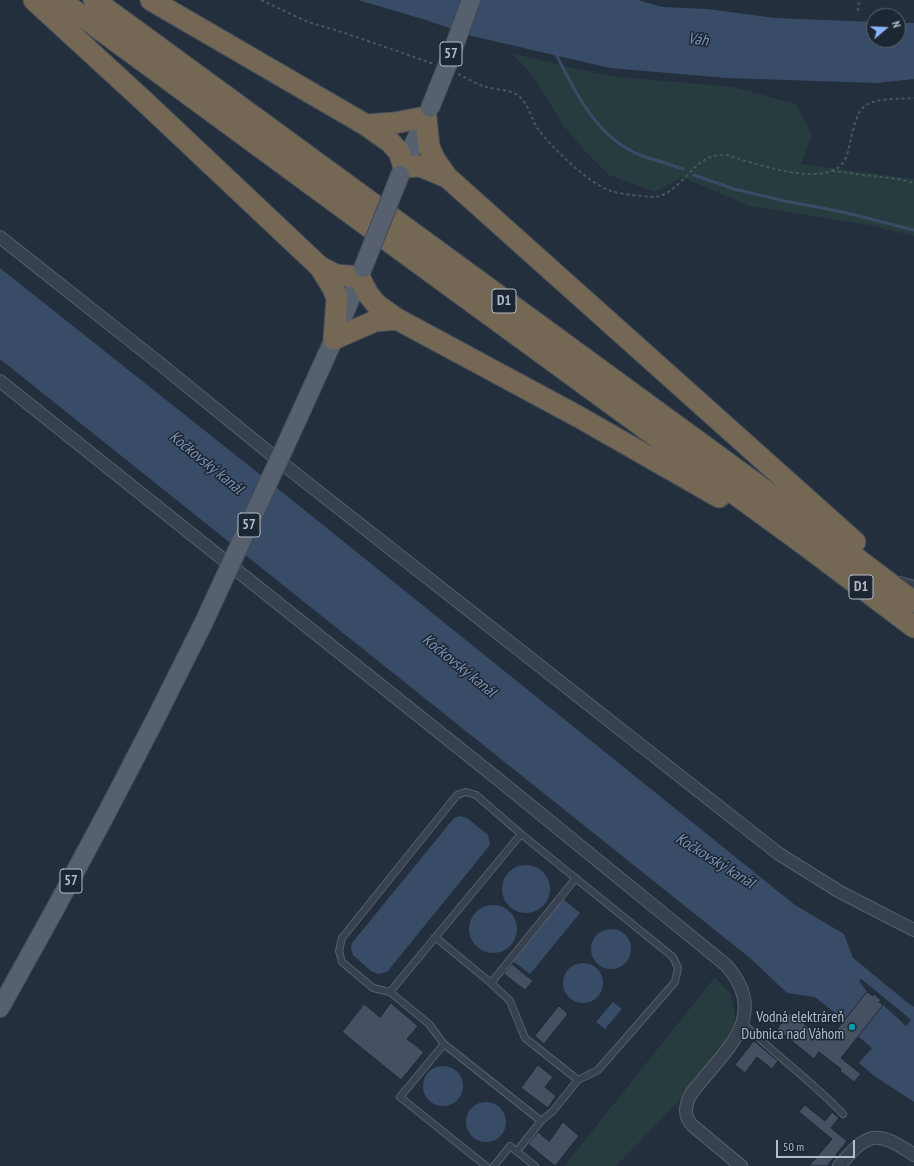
<!DOCTYPE html>
<meta charset="utf-8">
<style>
body{margin:0}
#map{position:relative;width:914px;height:1166px;overflow:hidden;background:#242f3e;font-family:"PT Sans Narrow",sans-serif}
canvas{display:block}
.north{position:absolute;left:866px;top:8px;width:40px;height:40px;box-sizing:border-box;background:#1d2633;border:1px solid #59626f;border-radius:50%;rotate:71deg;font-size:11px;font-weight:700;line-height:16px;text-align:center;color:#b4bcc9}
.north::after{content:'';display:block;margin:auto;width:14px;height:18px;background:#8ab4f8;clip-path:polygon(50% 0,100% 100%,50% 72%,0 100%)}
.scale{position:absolute;left:776px;top:1140px;width:79px;height:18px;box-sizing:border-box;border:2px solid #b4bcc9;border-top:0;padding-left:5px;font-size:12px;line-height:14px;white-space:nowrap;color:#b4bcc9;-webkit-text-stroke:3px #1d2633;paint-order:stroke}
</style>
<div id="map">
<canvas width="914" height="1166"></canvas>
<div class="north">N</div>
<div class="scale">50 m</div>
</div>
<script>
const c = document.querySelector('canvas').getContext('2d');
c.lineJoin = 'round';
function paint(path, color) { c.fillStyle = color; c.fill(path, 'evenodd'); }
function stroke(path, color, width, dash) { c.strokeStyle = color; c.lineWidth = width; c.lineCap = dash ? 'butt' : 'round'; c.setLineDash(dash || []); c.stroke(path); }
function label(font, color, halo, rows, align = 'center') {
  c.font = font + ' "PT Sans Narrow",sans-serif'; c.lineWidth = 3; c.setLineDash([]); c.textBaseline = 'middle'; c.strokeStyle = halo; c.fillStyle = color; for (const [text, x, y, turn = 0] of rows) {
    c.save(); c.translate(x, y); c.rotate((+turn || 0) * Math.PI / 180); c.textAlign = isNaN(turn) ? turn : align; if (halo) c.strokeText(text, 0, 0); c.fillText(text, 0, 0); c.restore();
  }
}
paint(new Path2D(`
 M511,53L608,76L733,87L796,104L812,134L801,164L914,179V236L870,225L750,206L681,177L655,192L609,175L584,150L563,125L533,76Z
 M715,977L731,995L735,1016L733,1035L681,1099L616,1166H567L565,1165Z`), '#263c3f');
paint(new Path2D(`
 M358,0H638L662,7L707,9L775,18L874,22V40H898V23H914V79L876,83L727,78L610,68L472,36L426,20Z
 M0,268L282,492L795,905L844,934L853,958L868,970L859,981L867,992L844,1020L815,997L787,993L750,958L0,359Z
 M459,816L467,818L488,835L490,845L387,972L378,974L371,971L353,955L351,948L352,943L454,818Z
 M502 889a24 24 0 1 1 48 0a24 24 0 1 1-48 0Z
 M563,899L580,913L530,974L513,961Z
 M469 929a24 24 0 1 1 48 0a24 24 0 1 1-48 0Z
 M591 949a20 20 0 1 1 40 0a20 20 0 1 1-40 0Z
 M563 983a20 20 0 1 1 40 0a20 20 0 1 1-40 0Z
 M613,1002L622,1009L605,1029L596,1022Z
 M883,1005L906,1026L912,1019L905,1013L911,1005L914,1007V1102L873,1075L859,1063L872,1048L858,1036Z
 M423 1086a20 20 0 1 1 40 0a20 20 0 1 1-40 0Z
 M466 1122a20 20 0 1 1 40 0a20 20 0 1 1-40 0Z`), '#394c67');
stroke(new Path2D(`
 M556,54C575,92 597,138 640,155C654,160 669,164 683,169
 M694,175L734,189L785,201L843,212L914,230`), '#394c67', 3);
stroke(new Path2D(`
 M853,967L864,974L914,1015`), '#394c67', 11);
const building = new Path2D(`
 M512,964L533,981L525,990L504,974Z
 M867,992L873,996L874,994L881,1000L879,1002L883,1005L841,1058L861,1074L854,1082L840,1071L841,1069L819,1052L814,1059L777,1029L790,1013L818,1035L824,1027L833,1034Z
 M391,1003L418,1026L407,1039L424,1052L401,1080L342,1032L364,1004L380,1017Z
 M559,1006L568,1014L544,1044L535,1036Z
 M754,1041L778,1061L772,1069L757,1057L745,1073L735,1065Z
 M538,1065L553,1077L545,1087L556,1096L548,1108L521,1088Z
 M805,1105L825,1121L832,1112L839,1118L831,1128L847,1141L827,1166H809L832,1139L799,1112Z
 M563,1122L579,1136L555,1166L528,1144L538,1132L549,1141Z`);
paint(building, '#455162');
stroke(building, '#1f2835', 1);
const lane = new Path2D(`
 M900,580L914,584
 M521,834L476,795L466,792L457,795L342,938L339,951L342,962L373,988L390,992L429,1024L444,1044L541,1121
 M435,937L491,983L510,1001L525,1038L578,1080
 M491,983L576,878
 M390,992L521,834L673,957L678,968L675,982L598,1070L578,1080L552,1112L541,1121L517,1151
 M743,1023C775,1055 812,1081 843,1114
 M444,1044L400,1097L486,1166
 M494,1166L510,1146L535,1166`);
const street = new Path2D(`
 M0,237L159,363L288,468L779,854L840,892L914,930
 M0,381L499,780L726,965C773,1018 721,1053 691,1094C685,1105 683,1116 693,1126L741,1166
 M839,1166C868,1132 876,1129 914,1155`);
const primary = new Path2D(`
 M400,175L427,114
 M294,427L334,339L363,268
 M0,1008C72,881 140,752 204,622`);
const highway = new Path2D(`
 M34,0L145,102L320,267L333,288L337,298L334,339
 M60,0L372,229L809,548L914,627
 M94,0L819,530L914,602
 M151,0L366,125L390,142L399,152L404,167L420,166L447,177
 M366,125L394,123L426,117L429,147L435,160L447,177L855,542
 M320,267L336,275L359,277L368,294L376,304L397,319L579,417L719,497
 M334,339L375,321L397,319`);
stroke(lane, '#565f6c', 8);
stroke(street, '#565f6c', 14);
stroke(primary, '#414a57', 20);
stroke(highway, '#434c59', 23);
stroke(new Path2D(`
 M261,0L308,22L345,33L434,64
 M858,11L859,0
 M458,74C467,78 476,84 486,87C497,90 511,89 520,97C529,105 531,119 538,129C551,147 589,184 611,191C624,195 640,196 653,197C674,197 690,167 706,159C713,155 720,155 727,155C753,163 817,186 840,166C847,160 849,148 851,138C854,128 856,112 866,105C877,98 901,99 914,98
 M832,171L898,179L914,183`), '#44595c', 2, [3, 3]);
stroke(lane, '#38414e', 6);
stroke(street, '#38414e', 12);
stroke(primary, '#56606e', 18);
stroke(highway, '#746855', 21);
const primaryBridge = new Path2D(`
 M430,108L447,66L471,0
 M363,268L400,175
 M204,622L294,427`);
stroke(primaryBridge, '#414a57', 20, []);
stroke(primaryBridge, '#56606e', 18);
for (const [x, y, r, color] of [
 [852,1027,4,"#0f9aa8"]
]) { const dot = new Path2D(); dot.arc(x, y, r, 0, 2 * Math.PI); c.fillStyle = color; c.fill(dot); stroke(dot, '#1d2633', 1.5); }
for (const [x, y, w] of [
 [451,54,22],
 [504,301,24],
 [249,525,22],
 [861,587,24],
 [71,881,22]
]) { const box = new Path2D(); box.roundRect(x - w / 2, y - 12, w, 24, 3); c.fillStyle = '#1d2633'; c.fill(box); stroke(box, '#b4bcc9', 1); }
label('bold 14px', '#b4bcc9', null, [
 ["57",451,54],
 ["D1",504,301],
 ["57",249,525],
 ["D1",861,587],
 ["57",71,881]
]);
label('15px', '#b4bcc9', '#1d2633', [
 ["Vodná elektráreň",844,1018],
 ["Dubnica nad Váhom",844,1035]
], 'right');
label('italic 16px', '#7c92b1', '#1d2633', [
 ["Váh",698,40,8],
 ["Kočkovský kanál",206,463,39],
 ["Kočkovský kanál",459,666,39],
 ["Kočkovský kanál",715,861,32]
]);
</script>
